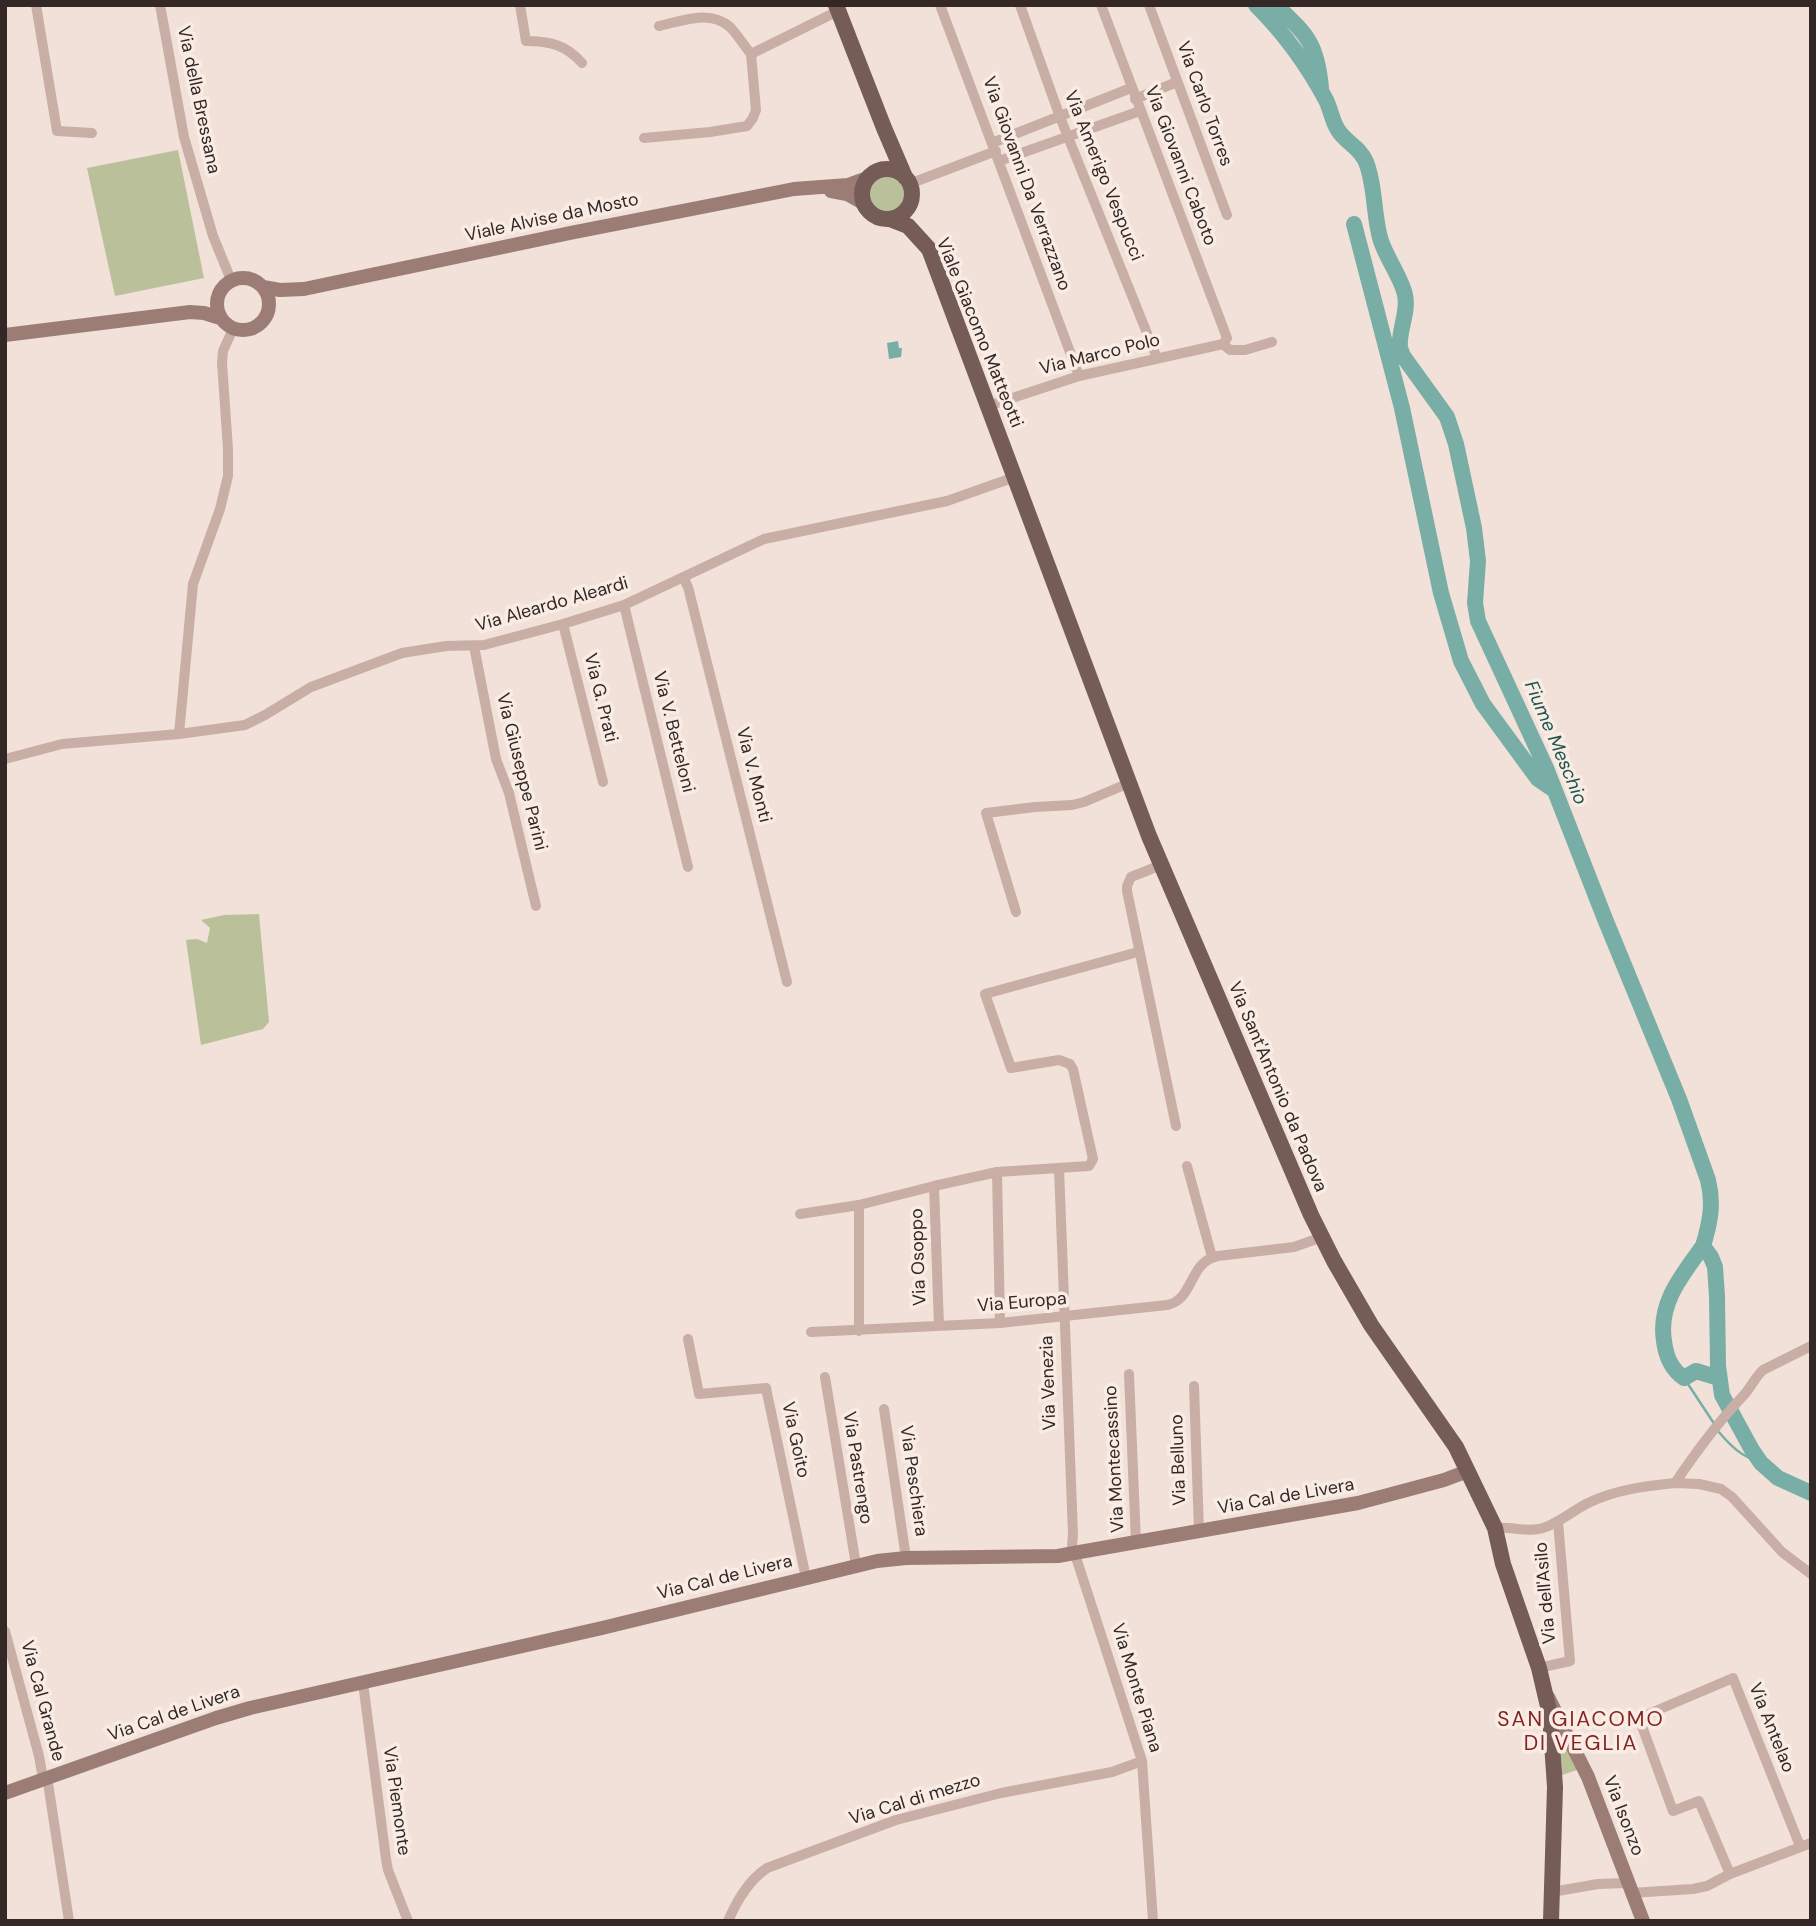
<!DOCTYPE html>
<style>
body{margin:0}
#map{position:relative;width:1816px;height:1926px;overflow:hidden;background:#f1e1d9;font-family:"DM Sans",sans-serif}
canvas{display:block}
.frame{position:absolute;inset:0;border:7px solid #342826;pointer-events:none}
</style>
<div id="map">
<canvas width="1816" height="1926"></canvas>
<div class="frame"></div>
</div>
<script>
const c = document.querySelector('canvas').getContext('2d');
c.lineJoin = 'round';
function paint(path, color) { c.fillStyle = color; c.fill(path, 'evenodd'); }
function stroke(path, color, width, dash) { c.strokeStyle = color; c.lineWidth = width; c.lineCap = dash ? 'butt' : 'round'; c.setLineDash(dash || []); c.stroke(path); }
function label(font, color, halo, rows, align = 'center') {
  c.font = font + ' "DM Sans",sans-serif'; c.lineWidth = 7; c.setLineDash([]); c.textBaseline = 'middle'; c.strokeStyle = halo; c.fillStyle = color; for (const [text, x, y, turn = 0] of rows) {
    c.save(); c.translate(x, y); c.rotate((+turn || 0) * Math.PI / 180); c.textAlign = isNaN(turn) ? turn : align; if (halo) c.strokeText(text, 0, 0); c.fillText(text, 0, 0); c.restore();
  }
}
paint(new Path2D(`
 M178,150L204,278L115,296L87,168Z
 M866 194a20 20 0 1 1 40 0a20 20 0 1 1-40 0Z
 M259,914L269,1022L263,1029L201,1045L186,940L197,939L207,943L210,928L201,920L224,915Z
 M1565,1741L1577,1770L1562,1775L1560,1742Z`), '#bac099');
paint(new Path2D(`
 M898,341L899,348H902L901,357L889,359L887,343Z`), '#78aea6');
stroke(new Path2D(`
 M1684,1378L1715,1425
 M1718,1431C1729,1444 1743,1459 1760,1461`), '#78aea6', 2.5);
stroke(new Path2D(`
 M1256,5C1284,33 1308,66 1326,100C1331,110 1332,121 1338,130C1346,143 1359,146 1366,162C1376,187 1373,216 1381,241C1387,259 1402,279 1405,295C1409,312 1398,331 1400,348L1403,356L1447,417L1456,444L1474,528L1478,561L1475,603L1478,621L1546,768L1605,919L1679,1099L1708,1180C1714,1204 1710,1223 1703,1246L1711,1257L1715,1267L1717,1296L1718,1366L1722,1395L1752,1450L1761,1463L1778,1478L1811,1493
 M1276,5C1307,35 1317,43 1321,88
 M1354,224L1402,408L1441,593L1461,661L1483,704L1538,779L1554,790
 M1703,1246C1682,1275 1658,1303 1664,1341C1666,1357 1671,1369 1684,1378L1696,1371L1719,1378`), '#78aea6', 16);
stroke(new Path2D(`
 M36,5L57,131L92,133
 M160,5L184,137L213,236L231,280
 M520,5L526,41C550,41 566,45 582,63
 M940,5L1079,376
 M1020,5L1060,117L1157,358
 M1149,5L1227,215
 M659,26C682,21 710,9 730,27C738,35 744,46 751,54L838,11
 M1135,99L1177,82
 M644,138L710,132L747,126L753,118L756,110L751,54
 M992,143L1131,88
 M999,161L1140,111
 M909,184L996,151
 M1223,344L1230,350H1245L1272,342
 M988,406L1079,376L1223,344L1227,338L1101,5
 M683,577L688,587L787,982
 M624,605L688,867
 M563,624L603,782
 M474,646L496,759L509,793L536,906
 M179,734L193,584L220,509L228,476V449L222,363L223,351L233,329
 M5,759L62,744L179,734L245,725L265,715L311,687L402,653L446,646L484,645L563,624L624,605L764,539L947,501L1015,477
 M1161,865L1131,877L1127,886V891L1176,1126
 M1016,912L986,813L1035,807L1072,805L1084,802L1129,783
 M1187,1166L1212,1257
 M1059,1168L1073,1535L1072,1545L1142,1761L1153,1921
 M997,1172L1000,1323
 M934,1186L939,1326
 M859,1205V1331
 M800,1214L859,1205L934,1186L997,1172L1089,1166L1093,1159L1073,1069L1070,1064L1059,1060L1011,1068L985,994L1138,952
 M811,1332L1000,1323L1167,1305C1195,1299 1188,1262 1218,1256L1294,1247L1322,1237
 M688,1339L699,1394L766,1388L806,1578
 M1129,1374L1136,1543
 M825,1377L856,1565
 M1194,1386L1199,1532
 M884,1409L906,1558
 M1675,1483L1699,1484L1721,1489L1732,1497L1782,1552L1811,1574
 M1495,1528C1510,1526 1529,1533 1543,1528C1559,1523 1571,1512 1586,1504C1614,1490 1644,1486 1675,1483C1696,1452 1717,1423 1743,1396C1751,1388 1755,1377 1763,1370L1811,1346
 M5,1631L39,1756L42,1773L48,1783L69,1921
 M1539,1668L1570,1661L1558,1522
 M363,1683L386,1859L388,1870L408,1921
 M1730,1874L1699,1801L1673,1811L1639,1718L1733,1678L1800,1846
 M1552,1892L1598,1884L1628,1883
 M1631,1893L1693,1889L1707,1886L1730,1874L1811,1843
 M728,1921C737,1900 748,1881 767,1868L896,1820L1001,1793L1112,1772L1142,1761`), '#c9aea5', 10);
stroke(new Path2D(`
 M831,191L847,194L863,203
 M217 304a26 26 0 1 1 52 0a26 26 0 1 1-52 0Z
 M263,287L280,290L304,289L570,233L794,189L848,185L867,178
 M5,335L190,312L204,313L220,318
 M1548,1697L1588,1777L1643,1921
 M5,1793L216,1718L250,1708L602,1628L877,1561L906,1558L1058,1556L1074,1553L1358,1503L1444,1480L1468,1471`), '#9c7d76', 14);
stroke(new Path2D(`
 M836,5L884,128L905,177
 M862 194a25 25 0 1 1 50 0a25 25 0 1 1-50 0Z
 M890,219L908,226L929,249L1149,836L1311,1215L1334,1261L1371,1325L1456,1447L1495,1528L1503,1564L1539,1668L1550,1715L1555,1787L1551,1921`), '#765c57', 16);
label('18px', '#342826', '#f9ece5', [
 ["Via della Bressana",198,100,78],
 ["Via Carlo Torres",1204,104,70],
 ["Via Giovanni Caboto",1180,166,69],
 ["Via Amerigo Vespucci",1103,176,68],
 ["Via Giovanni Da Verrazzano",1026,184,70],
 ["Viale Alvise da Mosto",552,218,-12],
 ["Viale Giacomo Matteotti",979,333,68],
 ["Via Marco Polo",1100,355,-14],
 ["Via Aleardo Aleardi",552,605,-16],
 ["Via G. Prati",600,698,76],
 ["Via V. Betteloni",673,732,76],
 ["Via Giuseppe Parini",521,772,76],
 ["Via V. Monti",753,775,76],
 ["Via Sant'Antonio da Padova",1277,1087,67],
 ["Via Osoppo",919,1257,-92],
 ["Via Europa",1022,1303,-5],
 ["Via Venezia",1049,1383,-92],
 ["Via Goito",795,1440,78],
 ["Via Montecassino",1115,1459,-93],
 ["Via Belluno",1179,1460,-92],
 ["Via Pastrengo",857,1468,81],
 ["Via Peschiera",913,1481,82],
 ["Via Cal de Livera",1286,1497,-10],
 ["Via Cal de Livera",725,1578,-14],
 ["Via dell'Asilo",1546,1593,-95],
 ["Via Monte Piana",1136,1688,73],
 ["Via Cal Grande",42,1701,75],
 ["Via Cal de Livera",174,1714,-19],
 ["Via Antelao",1771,1728,68],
 ["Via Cal di mezzo",915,1800,-17],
 ["Via Piemonte",396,1801,82],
 ["Via Isonzo",1623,1816,69]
]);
label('italic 19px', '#1c554e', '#f9ece5', [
 ["Fiume Meschio",1555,743,67]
]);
c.letterSpacing = '2px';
label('21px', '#832420', '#f9ece5', [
 ["SAN GIACOMO",1581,1720],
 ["DI VEGLIA",1581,1744]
]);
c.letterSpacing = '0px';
</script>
